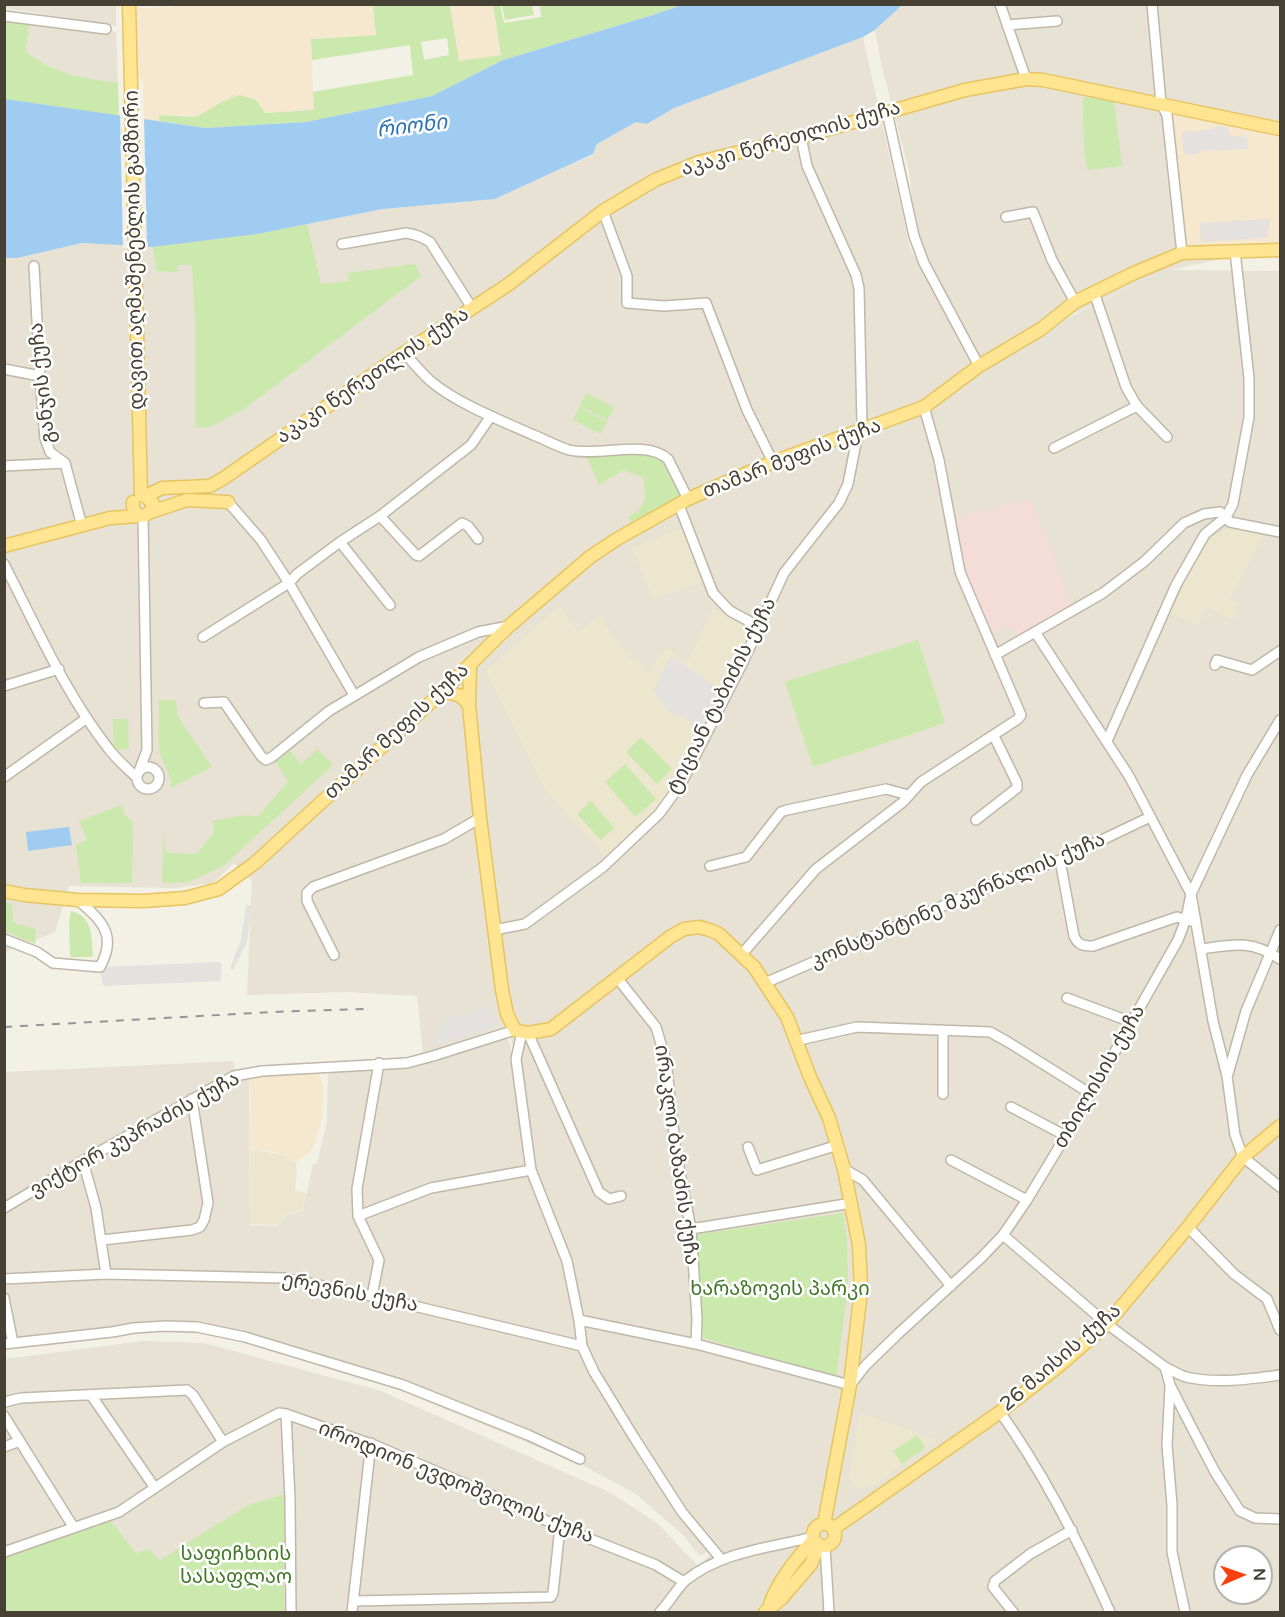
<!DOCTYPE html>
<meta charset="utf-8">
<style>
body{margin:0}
#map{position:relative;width:1285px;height:1617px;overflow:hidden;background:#f3f0e5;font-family:"Varela Round",sans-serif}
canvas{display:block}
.frame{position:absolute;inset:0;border:6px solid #464035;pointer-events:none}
.north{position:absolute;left:1213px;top:1545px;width:60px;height:60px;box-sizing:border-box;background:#fff;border:2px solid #b5b3ae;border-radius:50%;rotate:88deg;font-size:16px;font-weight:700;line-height:24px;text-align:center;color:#464035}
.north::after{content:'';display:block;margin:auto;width:21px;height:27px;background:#fe4011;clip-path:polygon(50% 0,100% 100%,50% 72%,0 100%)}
</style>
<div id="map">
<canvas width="1285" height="1617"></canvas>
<div class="frame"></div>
<div class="north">N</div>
</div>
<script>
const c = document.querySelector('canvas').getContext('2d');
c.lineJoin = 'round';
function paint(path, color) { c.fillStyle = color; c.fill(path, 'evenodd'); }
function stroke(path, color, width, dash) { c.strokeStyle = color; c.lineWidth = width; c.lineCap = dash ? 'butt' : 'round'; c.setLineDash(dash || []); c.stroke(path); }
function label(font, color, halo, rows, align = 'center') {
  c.font = font + ' "Varela Round","Noto Sans Georgian",sans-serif'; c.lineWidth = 5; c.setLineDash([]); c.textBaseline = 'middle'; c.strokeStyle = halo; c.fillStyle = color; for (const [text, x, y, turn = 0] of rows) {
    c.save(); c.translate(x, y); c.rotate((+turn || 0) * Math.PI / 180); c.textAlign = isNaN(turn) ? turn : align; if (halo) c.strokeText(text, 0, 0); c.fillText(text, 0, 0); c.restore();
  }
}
paint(new Path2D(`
 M4,5H116V26L5,8Z
 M902,5H1280V257L1225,258L1169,270L1280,271V1612H281L283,1494L248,1505L160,1561L148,1549L136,1553L111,1521L117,1513L5,1552V1359L143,1341L204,1343L381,1391L611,1493L657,1523L699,1567L712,1552L684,1516L708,1551L700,1556L683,1535L636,1494L582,1465L381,1383L244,1340L207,1334L147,1331L5,1349V1072L233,1061L237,1077L249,1076L250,1225L277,1226L285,1216L303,1210L313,1164H317L327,1121L328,1068L421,1062L507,1035L519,1078L514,1047L505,1026L423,1054L417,996L347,992L247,995L252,881L234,863L213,883L175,888L69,886L55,932L5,952V258H17L82,243L153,247L257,234L383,209L495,199L593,155L597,144L636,122L647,124L674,108L863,37L910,248L973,366L1142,281L981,359L918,244L909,171L882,67L875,30ZM520,1090L534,1179L564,1243L576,1288L587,1353L681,1512L662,1486L592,1378L580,1345L579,1323L567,1263L531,1174ZM1225,1557H1261V1593H1225Z
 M30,18L116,32L118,83L69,76L37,61L26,51Z`), '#e7e2d3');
paint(new Path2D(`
 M174,4L373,5L376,35L311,39L314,110L265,113L256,100L222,102L196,117L181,115H159V121L144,119L143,82L137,76V8L174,7Z
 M450,5H493L501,55L459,61Z
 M1171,107L1280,131V248L1187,250Z
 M319,1071L323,1085L322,1119L313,1149L297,1162L283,1154L250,1148V1076Z`), '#f6e7cf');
paint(new Path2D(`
 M1235,526L1264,535L1229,599L1238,604L1233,620L1207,607L1199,625L1170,613L1205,543L1211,536Z
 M684,527L693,549L702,582L653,599L632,548Z
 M559,606L578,632L599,616L631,659H638L648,672L667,648L687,664L713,608L752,630L672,793L607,858L546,791L486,671Z
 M250,1149L284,1155L296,1162L297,1173L295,1191L306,1193L303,1209L284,1215L278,1225L250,1224Z
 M860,1413L937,1440L874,1485L859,1487L853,1484L849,1478Z`), '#ede6cf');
paint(new Path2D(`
 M1029,499L1056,559L1070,605L1018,636L1014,628L1003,627L992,632L965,571L955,518Z`), '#f4ddd8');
paint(new Path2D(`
 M373,5H450L459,61L501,55L493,5H500L504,23L541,17L540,5H682L653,15L503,60L432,96L306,122L206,128L159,121V115L196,117L222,102L239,95L256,100L265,113L314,110L313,92L413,75L410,45L312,60L311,39L376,35ZM447,38L449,55L424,60L421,42Z
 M507,5H532L534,15L505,20L502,5Z
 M4,17L30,18L26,51C53,75 84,78 118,83L119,116L5,99Z
 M1083,97L1114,101L1122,166L1087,170L1084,149Z
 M307,224L321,284L349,281L348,273L415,264L421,276L244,409L208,428L195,427V319L192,265H178L177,272L156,271L153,247L257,234Z
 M587,393L614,408L607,420L580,406Z
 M579,407L607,422L600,434L573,420Z
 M642,453C673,459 671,473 682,499L634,525L628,517C649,506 646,497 643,477L623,470L599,485L586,455Z
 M918,640L945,723L813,767L785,682Z
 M159,700H176L178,717L212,767L171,788C173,774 163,766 160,753C157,736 160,717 159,700Z
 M113,719H128L129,749L114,750Z
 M641,737L672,769L657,784L626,752Z
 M318,749L333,765L223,866L189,882L162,883L164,827L166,853L197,854L214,832L213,821C227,818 243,813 257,817L288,782L276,762L290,751L301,764Z
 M625,764L656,799L635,817L605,782Z
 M591,801L614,828L601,840L577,814Z
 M122,805L124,814L133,822L132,883H81L76,845L87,839L79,821Z
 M5,902L12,904L13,921L16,924L36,929L35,944L5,931Z
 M71,911C93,917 91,935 93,954L92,957H70L69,922Z
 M843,1213L847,1240L848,1287L836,1377L703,1338L695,1235Z
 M917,1435L925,1448L902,1464L893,1451Z
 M284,1494V1612H5V1557L111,1521L136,1553L148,1549L160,1560L248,1505Z`), '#cbe8ad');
paint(new Path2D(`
 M1218,126L1228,128L1231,136L1247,137L1248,149L1200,151L1199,154L1188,155L1183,152L1182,132L1210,130Z
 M1270,219L1267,238L1201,242L1200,223Z
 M671,656L722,691L703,729L677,713L674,716L653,691Z
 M246,905H252L247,942L233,970L230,968L241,940Z
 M221,962V981L103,986L100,967Z
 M491,1007L496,1028L430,1046L445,1019Z`), '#e4e1de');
paint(new Path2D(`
 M682,5H902L875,30L863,37L674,108L647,124L636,122L597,144L593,154L495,199L383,209L257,234L153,247L82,243L17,258H5V99L206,128L306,122L432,96L503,60L653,15Z
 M69,827L72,845L28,851L26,832Z`), '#a0ccf2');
paint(new Path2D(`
 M120,113L144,116L147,250L123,248Z`), '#f3f0e5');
const minor = new Path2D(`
 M1000,4L1026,79
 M1152,4L1161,103L1167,115L1182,253
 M4,16L106,29
 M1007,25L1057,21
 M887,112L914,236L924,263L979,366
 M603,211L627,276V303L664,306L706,303L747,410L773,462
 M1006,217L1033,212L1052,260L1075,302
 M342,244L406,233C415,234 422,237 430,242L472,308
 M34,266L40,376L45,438L50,452L65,463L82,526
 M1094,292L1126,387L1137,406L1167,437
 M404,353C414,363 423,375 433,383C457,403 502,421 531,434C544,439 556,446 569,450C598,457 646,439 668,459L688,499
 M4,369L40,376
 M1054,448L1137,406
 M4,466L65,463
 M228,502L261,540L289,583L354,695
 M679,505L713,593L730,611L758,626
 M380,516L416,555L419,556L462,523L468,526L478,539
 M340,542L390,605
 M4,564C36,626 65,693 108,748C116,759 127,768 137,778
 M1035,632L1129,776L1191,894L1213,1021L1227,1076L1235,1135L1243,1157L1280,1187
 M203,637L289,583L297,574L340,542L380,516L471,445L491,416
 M995,655L1103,593L1145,561L1184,523L1204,514L1220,512L1230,522L1280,532
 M1215,665L1217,660L1252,670L1280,651
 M4,686L59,669
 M204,703L224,702L261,756L266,760L272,757L329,711L419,657L478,632L509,626
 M1107,741L1176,585L1205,534L1226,517L1233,504L1249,417V378L1235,251
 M137 778a11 11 0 1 1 22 0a11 11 0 1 1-22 0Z
 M138,774L147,750L143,516
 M4,777L87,718
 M976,820L1017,788V783L994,736
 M1060,860L1074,936C1078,945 1083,946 1093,946L1177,917L1191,921
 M710,866L746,857L781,812L787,810L886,789L908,795
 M494,930L525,924L603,867L659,814L681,784L689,768L742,664L784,573L839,503L848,484L856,443L862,424L859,288L856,275L807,166L801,137
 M4,939L37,952L53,963L100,967C118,935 101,920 78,900
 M1202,949C1235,944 1252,940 1280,959
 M742,954L816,869L903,802L921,782L1018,719L1021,715L960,572L939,460L924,407
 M334,955L307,901V893L313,887L444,839L480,818
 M618,979L656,1027L666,1061L676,1152L691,1229L697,1319L696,1344
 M765,983L1005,879L1060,860L1150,817
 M1067,998L1131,1022
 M522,1032L516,1059L531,1170L567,1261L579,1320L582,1346L594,1372L635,1439L682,1512L721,1559
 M528,1033L599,1192L609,1199L621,1196
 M795,1041L857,1027L990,1032L1008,1042L1091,1094
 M1228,1074L1246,1011L1280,930
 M943,1094V1030
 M1011,1107L1066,1136
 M748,1147L757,1170L838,1145
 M951,1160L1027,1200
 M83,1161L96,1208L106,1274
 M844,1169L863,1180L951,1286
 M4,1208L83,1161L234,1076L262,1071L407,1063L433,1056L515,1030
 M358,1216L357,1189L379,1063
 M1188,1227L1234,1274L1267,1299L1280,1330
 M691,1229L852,1203
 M1003,1235L1107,1324L1165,1367L1170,1385L1193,1430L1215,1472L1240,1511L1255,1518L1280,1519
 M102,1240L192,1230L200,1227L204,1220L208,1203L192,1099
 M4,1279L106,1274L283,1278L372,1296L582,1346
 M372,1296L379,1260L358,1216L431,1188L531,1170
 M4,1298L13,1343
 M579,1320L696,1344L850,1385L866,1365L899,1333L981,1258L1003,1235L1027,1200L1091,1094L1178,940L1186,919L1191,894L1247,775L1280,720
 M4,1344L112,1332L134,1328L165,1326L197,1327L245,1337L403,1385L528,1435L580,1459
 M1165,1367C1171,1370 1179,1375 1186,1377C1216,1384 1251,1379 1280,1375
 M1170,1387L1167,1445L1172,1505V1552L1185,1612
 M91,1395L155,1488
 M4,1402L21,1398L187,1390L193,1395L223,1442
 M1000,1412C1045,1475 1079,1542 1110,1612
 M286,1414L290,1499L291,1612
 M4,1416L74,1528
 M4,1447L20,1441
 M825,1546L829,1612
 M4,1552L119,1512L223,1442L279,1413L286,1414L374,1445L489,1494L560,1527L656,1565L684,1582
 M353,1601L551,1597L553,1593L560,1527
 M352,1612L371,1443
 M660,1612C669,1603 677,1588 686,1580C723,1551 769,1548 813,1537
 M1013,1612L993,1587L995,1581L1030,1554L1072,1530`);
const major = new Path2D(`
 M129,4L141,495
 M141,495L146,496L162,488L210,486L224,478L404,353L509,284L603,211L655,180L699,162L801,137L965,90L1026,79L1043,80L1280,129
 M133,502C131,518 150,521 153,504L146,496
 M151,512L187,500L228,502
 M4,546L110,518L139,516
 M443,691L461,696L469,705L480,818L502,990L507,1014L515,1030L528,1033L551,1029L670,937L684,929L699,927L710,930L719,934L754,967L787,1017L810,1077L829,1118L844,1169L859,1245L861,1290L850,1385L824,1524
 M469,705L470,666
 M4,891L24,895L78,900L143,901L185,898L219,889L255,863L443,691L509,626L590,557L617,539L688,499L773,462L924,407L979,366L1041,329L1075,302L1134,273L1182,253L1280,250
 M813 1535a11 11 0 1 1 22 0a11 11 0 1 1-22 0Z
 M833,1529L1000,1412L1060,1365L1107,1324L1188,1227L1243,1157L1280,1126
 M769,1607C777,1582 796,1559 814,1539
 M765,1612L781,1599L811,1564L819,1545`);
stroke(minor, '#bfb8a8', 12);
stroke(major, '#e6c460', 15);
stroke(minor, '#fff', 9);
stroke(major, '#ffe592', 12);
stroke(new Path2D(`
 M4,1027L272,1012L364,1009`), '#959595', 2, [8, 8]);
label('20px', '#464035', '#fff', [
 ["აკაკი წერეთლის ქუჩა",791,139,-16],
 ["დავით აღმაშენებლის გამზირი",135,250,-91],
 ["აკაკი წერეთლის ქუჩა",373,376,-34],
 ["განჯის ქუჩა",43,383,-96],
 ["თამარ მეფის ქუჩა",792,459,-21],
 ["ტიციან ტაბიძის ქუჩა",722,696,-63],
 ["თამარ მეფის ქუჩა",397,732,-43],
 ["კონსტანტინე მკურნალის ქუჩა",958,901,-23],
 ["თბილისის ქუჩა",1100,1077,-60],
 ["ვიქტორ კუპრაძის ქუჩა",135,1135,-29],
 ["ირაკლი ბაზაძის ქუჩა",676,1155,82],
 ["ერევნის ქუჩა",350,1293,11],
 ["26 მაისის ქუჩა",1061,1358,-41],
 ["იროდიონ ევდოშვილის ქუჩა",456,1483,22]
]);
label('20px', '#427827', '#fff', [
 ["ხარაზოვის პარკი",780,1290],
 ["საფიჩხიის",236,1555],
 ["სასაფლაო",236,1578]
]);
label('italic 21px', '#2c73b4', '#fff', [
 ["რიონი",412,127,-7]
]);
</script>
